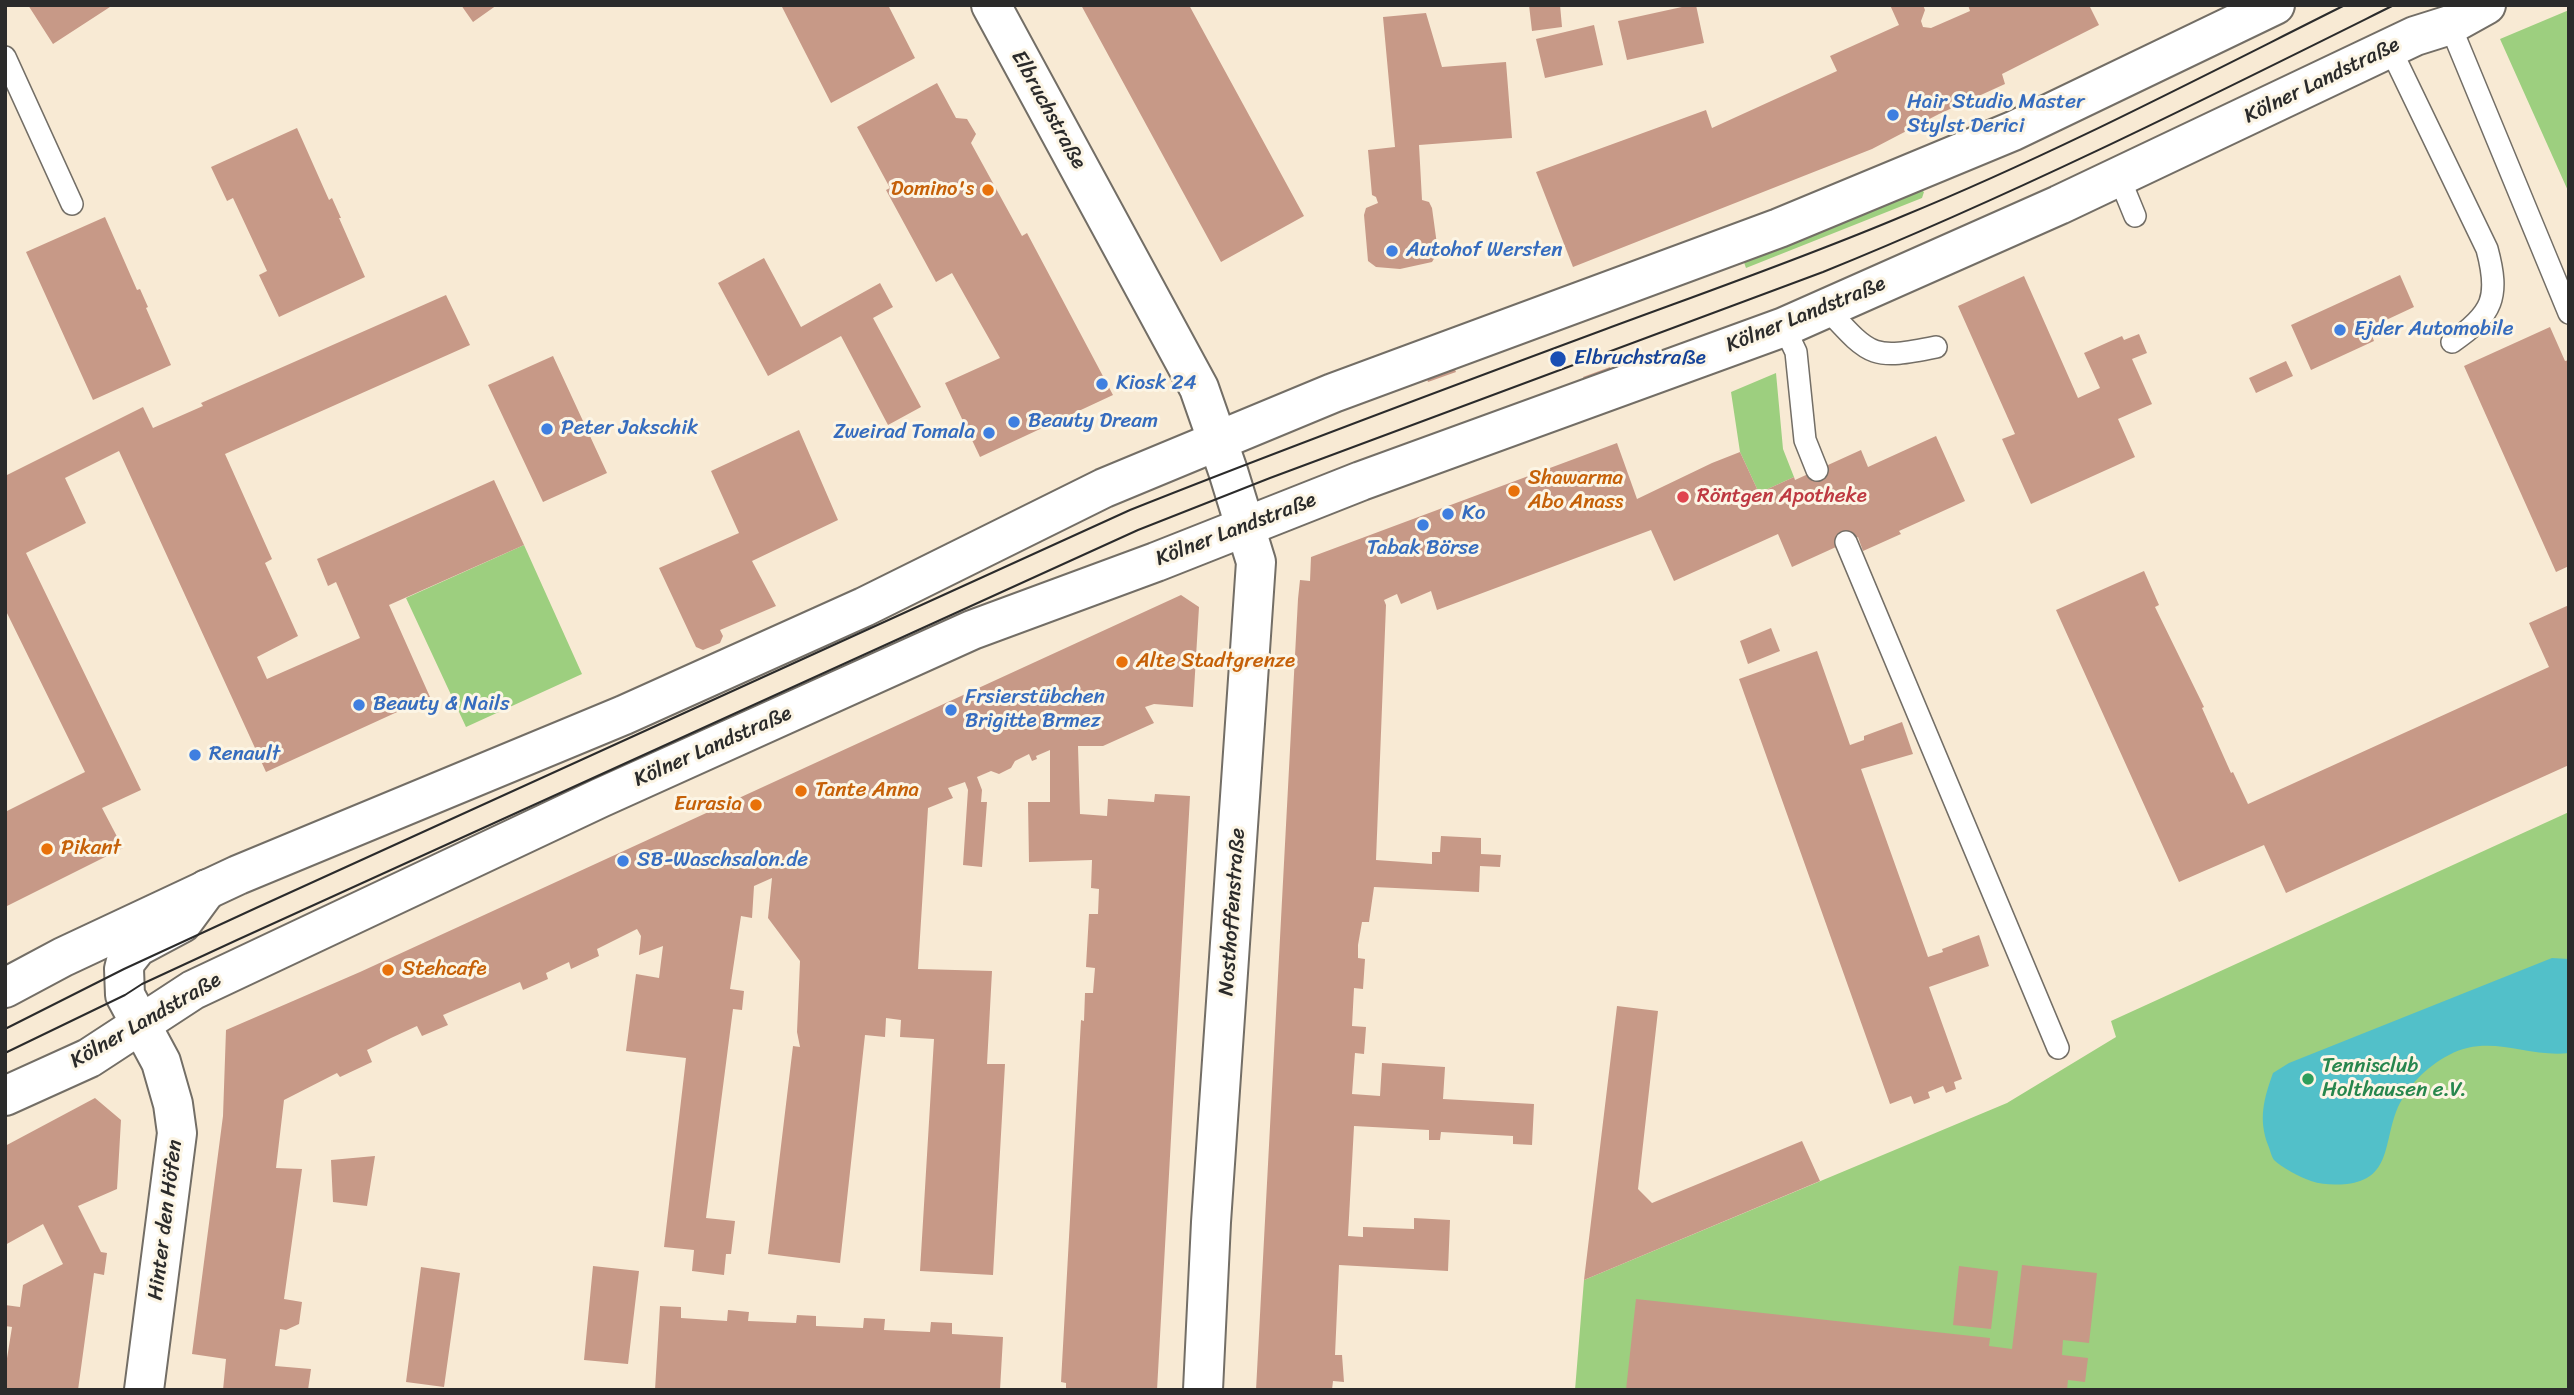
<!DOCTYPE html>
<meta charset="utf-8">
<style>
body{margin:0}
#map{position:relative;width:2574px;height:1395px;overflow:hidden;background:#f8ead4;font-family:Sriracha,sans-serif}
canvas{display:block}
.frame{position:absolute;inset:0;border:7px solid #2b2b2b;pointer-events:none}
</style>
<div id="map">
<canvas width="2574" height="1395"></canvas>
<div class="frame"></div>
</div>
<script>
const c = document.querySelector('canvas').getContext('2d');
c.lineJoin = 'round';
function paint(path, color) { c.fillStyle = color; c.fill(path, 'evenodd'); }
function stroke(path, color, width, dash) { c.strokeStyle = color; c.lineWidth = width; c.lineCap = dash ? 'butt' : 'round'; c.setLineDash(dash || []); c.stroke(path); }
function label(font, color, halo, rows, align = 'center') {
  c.font = font + ' Sriracha,sans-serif'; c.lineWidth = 6; c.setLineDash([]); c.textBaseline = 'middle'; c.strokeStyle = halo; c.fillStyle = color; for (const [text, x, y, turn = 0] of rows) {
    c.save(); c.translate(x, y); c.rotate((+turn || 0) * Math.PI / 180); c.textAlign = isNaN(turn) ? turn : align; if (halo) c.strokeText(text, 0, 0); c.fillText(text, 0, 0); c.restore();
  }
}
paint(new Path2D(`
 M2569,10V193L2500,39Z
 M1918,187L1924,192L1922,198L1746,268L1741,254Z
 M1776,373L1783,449L1794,477L1759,493L1740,452L1731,392Z
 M524,545L582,674L466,727L406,598Z
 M2569,812V1390H1575L1584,1280L2007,1103L2116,1037L2111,1021Z`), '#9dcf7f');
paint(new Path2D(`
 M2552,958L2569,959V1053C2527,1058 2490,1033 2449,1055C2426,1067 2406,1087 2396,1112C2384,1144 2390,1179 2347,1184C2335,1185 2323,1185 2311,1181C2300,1177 2282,1168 2274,1160C2271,1156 2270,1149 2268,1145C2258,1119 2264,1098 2273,1073L2289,1063Z`), '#52c0c9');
paint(new Path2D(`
 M28,5H113L53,44Z
 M461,5H497L473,22Z
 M781,5H888L915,58L831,103Z
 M1081,5H1189L1304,216L1221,262Z
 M1529,5H1560L1562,27L1532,31Z
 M1691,5H1696L1704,43L1627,60L1618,21Z
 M1890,5H1923L1925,10L1921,21L1923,27L1931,28L1970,11L1968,5H2089L2099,25L2002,74L2005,84L1939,114L1872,149L1573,267L1536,172L1706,110L1712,128L1837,71L1830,56L1899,25Z
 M1426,13L1442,67L1506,62L1512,138L1419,145L1422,200L1429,202L1432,208L1438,252L1432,262L1400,269L1376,267L1368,261L1364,215L1366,208L1378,203L1376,197L1372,195L1368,150L1395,147L1383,17Z
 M1594,25L1603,65L1545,78L1536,39Z
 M937,83L956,118L967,119L976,134L971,143L1022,236L1027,233L1113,395L980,457L945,383L1000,358L952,273L936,282L886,190L890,188L857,127Z
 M297,128L329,200L332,198L341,218H339L365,277L279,317L259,275L267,271L233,198L227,201L211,167Z
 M105,217L137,290L140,289L148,307L146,308L171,365L93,400L26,252Z
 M764,258L801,327L880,283L893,307L873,318L921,407L888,425L841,336L768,376L718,283Z
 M2400,275L2414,307L2369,328L2374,341L2311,370L2291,325Z
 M2024,276L2078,398L2100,388L2084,353L2122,336L2124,340L2139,334L2147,353L2132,359L2152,404L2118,419L2135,457L2031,504L2002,439L2015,434L1958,306Z
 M446,295L470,345L225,454L272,559L265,563L298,636L257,657L267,679L360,638L336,582L328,586L317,559L494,480L524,545L389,605L430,697L266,772L119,451L65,478L86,523L26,553L141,790L102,808L123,848L5,907V812L85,772L5,609V476L143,407L153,428L203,406L201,403Z
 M2550,327L2565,361L2569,360V566L2556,572L2464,366Z
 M553,356L607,473L543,502L488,385Z
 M2286,361L2293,376L2256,393L2249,378Z
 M1452,363L1456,372L1428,382L1425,373Z
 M1610,367L1614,376L1587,386L1583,377Z
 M799,430L838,520L752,561L776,606L720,630L723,636L720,643L703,650L696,647L659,568L739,533L711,471Z
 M1936,436L1965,501L1899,531L1901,534L1863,551L1858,537L1792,567L1778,534L1674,581L1651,530L1437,610L1431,591L1401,604L1397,594L1384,600L1386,605L1376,860L1432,864V852H1440L1441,836L1481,838V854L1501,855L1500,867L1480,866L1479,892L1374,887L1369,922H1362L1358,945V958L1365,959L1363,989L1354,988L1352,1026L1366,1027L1364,1054L1355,1053L1352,1094L1380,1096L1382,1063L1445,1067L1443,1099L1534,1104L1532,1145L1513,1144V1136L1441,1132L1440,1140H1429V1130L1354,1126L1348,1236L1363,1237V1227L1414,1229V1218L1450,1220L1448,1271L1339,1265L1335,1355H1342L1344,1382L1333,1381L1332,1390H1256L1298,599L1300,580L1310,581L1311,557L1617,443L1637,499L1712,463L1740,452L1759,493L1794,477L1795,480L1861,450L1868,467Z
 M2144,571L2159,605L2155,607L2204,707L2202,708L2231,773L2233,772L2248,804L2549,667L2529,623L2569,605V765L2286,893L2264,845L2179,882L2056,610Z
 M1181,595L1199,607L1193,707L1154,704L1145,707L1154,723L1103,746H1078L1080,814L1107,816L1108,799L1154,802L1155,794L1190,796L1157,1390H1066V1383L1061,1382L1081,1020L1084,1021L1085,993H1093L1095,968L1086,967L1089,914H1098L1099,889L1091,888L1092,860L1029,862L1028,802H1050V750L1036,756L1037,759L1032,761L1029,754L1015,761L1011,768L999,774L991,771L977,777L982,790L981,802H987L982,867L963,865L968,790L965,782L948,788L953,798L928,808L918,969L992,971L987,1064H1005L993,1275L920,1271L934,1039L900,1037L901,1020L886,1018L885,1037L865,1035L840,1263L768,1254L793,1046L800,1047L797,1032L800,961L768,918L772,878L754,886L752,918L741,916L730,989L744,991L742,1010L733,1009L706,1218L735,1221L731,1254H726L724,1275L692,1271L694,1250L664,1247L686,1058L626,1051L636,974L659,978L663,946L639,955L641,936L637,929L597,949L599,956L571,969L569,962L546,973L548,979L523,990L520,982L443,1015L448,1025L422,1036L417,1026L391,1038L367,1050L372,1062L340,1077L337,1073L284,1100L276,1168L302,1169L284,1299L302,1302L299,1324L286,1330L280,1329L275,1366L311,1369L308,1390H223L226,1359L192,1354L223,1116L226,1030L360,972Z
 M1771,628L1780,651L1748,664L1740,641Z
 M1817,651L1850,745L1864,740V736L1902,722L1913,754L1861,769L1928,957L1943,952L1942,949L1979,935L1989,966L1929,987L1962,1079L1954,1082L1956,1089L1946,1093L1943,1086L1928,1092L1930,1098L1914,1104L1911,1096L1890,1104L1739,679Z
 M1617,1006L1658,1011L1638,1189L1652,1203L1802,1141L1820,1181L1584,1280Z
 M95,1098L121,1120L117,1189L78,1206L101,1252L107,1253L104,1275L94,1273L78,1390H5V1371L12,1327L5,1326V1305L20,1307L23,1285L63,1264L43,1224L5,1245V1146Z
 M375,1156L367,1206L333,1202L331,1160Z
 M2022,1265L2097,1273L2089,1343L2063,1340L2062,1355L2088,1358L2085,1382L2068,1380L2067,1390H1626L1636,1299L1990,1338L1989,1346L2012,1349Z
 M593,1266L639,1271L628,1364L584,1360Z
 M1959,1266L1998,1271L1991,1329L1953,1325Z
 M421,1267L460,1273L444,1387L406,1382Z
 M660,1306L681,1307V1318L727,1321L728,1310L749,1312L748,1321L796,1323L797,1315L816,1316V1326L863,1328L864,1318L885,1319L884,1330L930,1332L931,1322L952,1323V1334L1003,1337L1000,1390H655Z`), '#c79987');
const service = new Path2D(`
 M2450,25L2569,313
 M2390,48L2487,249C2500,297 2493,314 2452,342
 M5,57L72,204
 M2119,177L2135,216
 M1827,309C1871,357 1872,360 1936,347
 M1784,327L1796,352L1805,440L1817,470
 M1846,542L2058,1048`);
const minor = new Path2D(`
 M991,5L1199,388L1228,471L1256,562L1211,1222L1203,1390
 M144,1390L177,1133L173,1104L161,1062L125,995L124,969L126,961L137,947L182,923L207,889`);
const secondary = new Path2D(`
 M5,988L63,957L238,875L624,715L864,607L1104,488L1333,393L1779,228L2013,131L2275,5
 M5,1096L89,1058L193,990L600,798L972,630L1156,562L1361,481L1784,327L2059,205L2415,36L2450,25L2486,5`);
stroke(service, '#736e66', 24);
stroke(minor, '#736e66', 42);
stroke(secondary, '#736e66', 42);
stroke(service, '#fff', 21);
stroke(minor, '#fff', 38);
stroke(secondary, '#fff', 38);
stroke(new Path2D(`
 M5,1029L124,969L256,908L1130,510C1288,447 1447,388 1606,329C1706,292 1806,257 1903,216C2054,154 2199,78 2345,5
 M5,1053L125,995L142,984L237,940L1138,530L1270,478L1823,272C2018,193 2205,99 2394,5`), '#2b2b2b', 2);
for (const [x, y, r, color] of [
 [1893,115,7,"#3f7fe0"],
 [988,190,7,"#e8710a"],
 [1392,251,7,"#3f7fe0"],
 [2340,330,7,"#3f7fe0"],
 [1558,359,9,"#1a4fb4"],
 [1102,384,7,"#3f7fe0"],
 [1014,422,7,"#3f7fe0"],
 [547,429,7,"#3f7fe0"],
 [989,433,7,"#3f7fe0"],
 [1514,491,7,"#e8710a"],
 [1683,497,7,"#e0444e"],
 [1448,514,7,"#3f7fe0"],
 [1423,525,7,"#3f7fe0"],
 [1122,662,7,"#e8710a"],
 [359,705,7,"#3f7fe0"],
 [951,710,7,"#3f7fe0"],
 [195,755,7,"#3f7fe0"],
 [801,791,7,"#e8710a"],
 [756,805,7,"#e8710a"],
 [47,849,7,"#e8710a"],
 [623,861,7,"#3f7fe0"],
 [388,970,7,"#e8710a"],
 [2308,1079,7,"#2e9e5b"]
]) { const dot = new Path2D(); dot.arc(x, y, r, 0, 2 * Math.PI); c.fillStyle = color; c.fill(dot); stroke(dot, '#fcf5e5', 2.5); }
label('21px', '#2b2b2b', '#fcf5e5', [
 ["Kölner Landstraße",2322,81,-26],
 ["Elbruchstraße",1048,110,61],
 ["Kölner Landstraße",1806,315,-22],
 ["Kölner Landstraße",1236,530,-21],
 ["Kölner Landstraße",713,747,-24],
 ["Nosthoffenstraße",1233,912,-86],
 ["Kölner Landstraße",146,1021,-30],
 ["Hinter den Höfen",166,1220,-83]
]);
label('21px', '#366cbe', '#fcf5e5', [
 ["Hair Studio Master",1907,103],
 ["Stylst Derici",1907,127],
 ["Autohof Wersten",1406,251],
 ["Ejder Automobile",2354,330],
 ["Kiosk 24",1116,384],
 ["Beauty Dream",1028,422],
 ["Peter Jakschik",561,429],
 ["Zweirad Tomala",975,433,"right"],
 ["Ko",1462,514],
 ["Tabak Börse",1423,549,"center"],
 ["Frsierstübchen",965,698],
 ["Brigitte Brmez",965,722],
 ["Beauty & Nails",373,705],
 ["Renault",209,755],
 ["SB-Waschsalon.de",637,861]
], 'left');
label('21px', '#c56008', '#fcf5e5', [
 ["Domino's",974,190,"right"],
 ["Shawarma",1528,479],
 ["Abo Anass",1528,503],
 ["Alte Stadtgrenze",1136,662],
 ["Tante Anna",815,791],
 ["Eurasia",742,805,"right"],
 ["Pikant",61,849],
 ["Stehcafe",402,970]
], 'left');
label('21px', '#164399', '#fcf5e5', [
 ["Elbruchstraße",1574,359]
], 'left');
label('21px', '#be3a42', '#fcf5e5', [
 ["Röntgen Apotheke",1697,497]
], 'left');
label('21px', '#27864d', '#fcf5e5', [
 ["Tennisclub",2322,1067],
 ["Holthausen e.V.",2322,1091]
], 'left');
</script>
